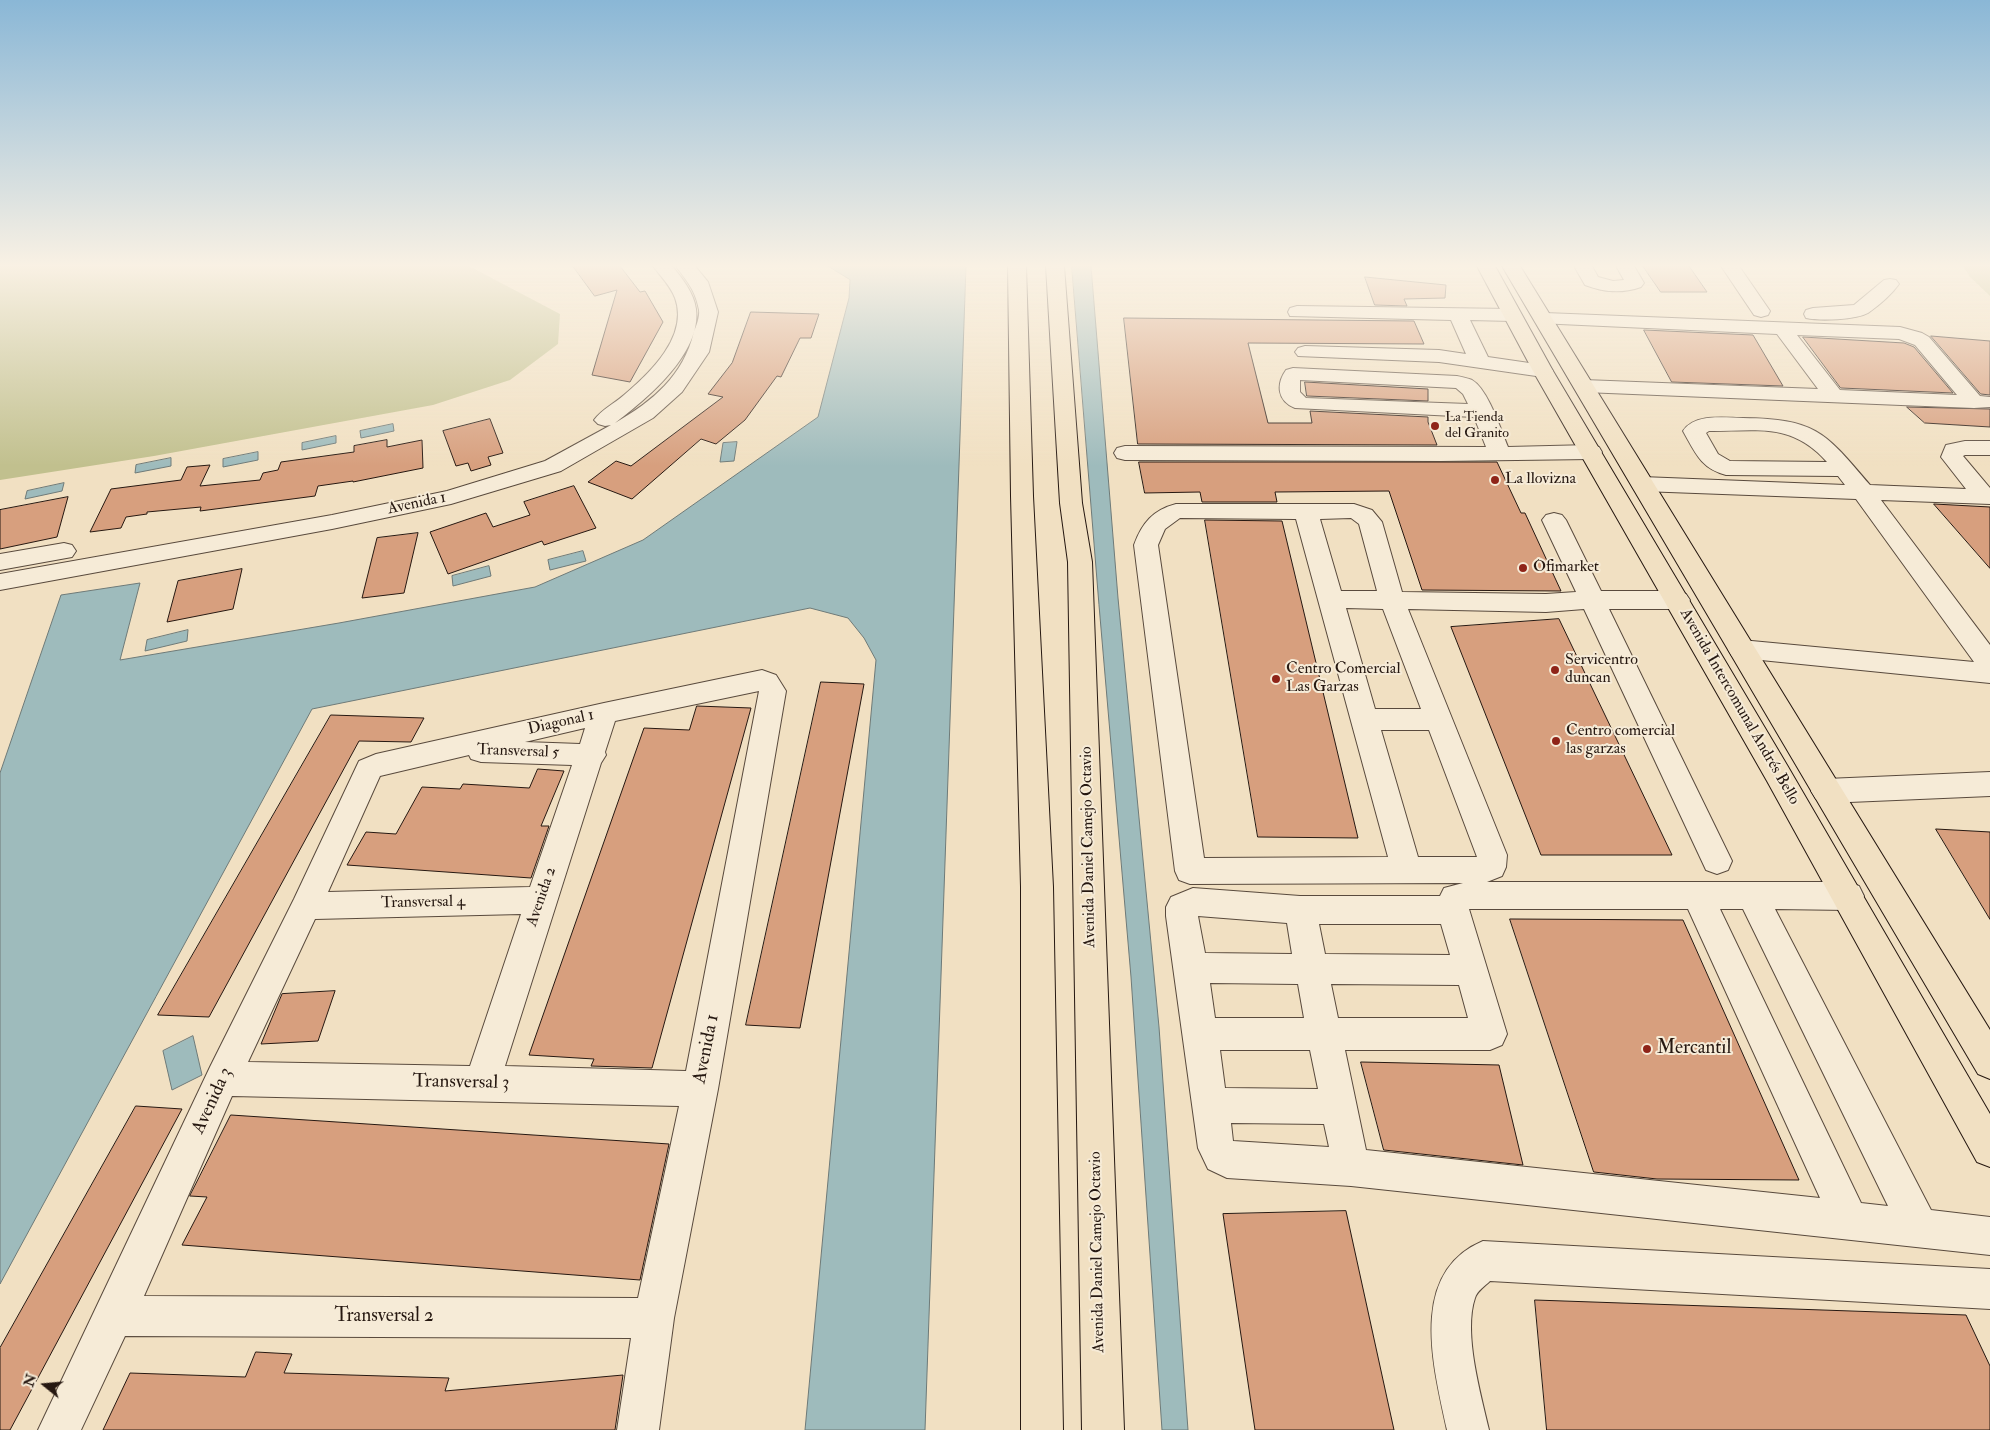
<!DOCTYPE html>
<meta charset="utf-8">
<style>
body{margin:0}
#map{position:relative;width:1990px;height:1430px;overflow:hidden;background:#f1e0c2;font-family:"IM FELL Double Pica",serif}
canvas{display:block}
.north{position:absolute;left:20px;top:1360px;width:50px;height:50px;-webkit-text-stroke:4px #f6ebd7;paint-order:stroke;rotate:287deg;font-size:14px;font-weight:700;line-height:20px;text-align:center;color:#261811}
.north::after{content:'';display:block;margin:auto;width:18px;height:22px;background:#261811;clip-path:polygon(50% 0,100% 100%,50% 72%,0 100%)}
</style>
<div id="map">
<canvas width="1990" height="1430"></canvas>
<div class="north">N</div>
</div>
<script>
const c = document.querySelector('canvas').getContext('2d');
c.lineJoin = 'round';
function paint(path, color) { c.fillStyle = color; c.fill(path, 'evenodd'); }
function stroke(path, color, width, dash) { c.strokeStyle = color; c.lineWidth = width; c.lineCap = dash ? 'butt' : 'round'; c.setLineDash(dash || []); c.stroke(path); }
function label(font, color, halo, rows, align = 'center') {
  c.font = font + ' "IM FELL Double Pica",serif'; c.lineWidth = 4; c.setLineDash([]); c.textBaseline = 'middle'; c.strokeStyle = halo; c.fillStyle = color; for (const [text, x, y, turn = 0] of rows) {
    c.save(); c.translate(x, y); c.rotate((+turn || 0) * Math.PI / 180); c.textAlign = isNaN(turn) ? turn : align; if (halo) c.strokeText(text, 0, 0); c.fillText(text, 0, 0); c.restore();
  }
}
paint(new Path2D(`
 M0,266H469L560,314L558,344L510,380L433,405L154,456L0,480Z
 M1963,266H1990V296L1970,277Z`), '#c1c08e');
const water = new Path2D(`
 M828,266H966L925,1430H805L876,660L864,638L848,618L810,608L312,709L0,1284V773L61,595L140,583L120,660L339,623L535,587L643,540L818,417L849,298L850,280Z
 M1072,266H1091L1118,598L1159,1027L1188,1430H1162L1131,977L1099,605Z
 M393,424L394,431L361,438L360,431Z
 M336,436V443L302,450V443Z
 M737,442L734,461L720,462L723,443Z
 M258,452V460L223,467V459Z
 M171,458V466L135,473L136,465Z
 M64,483L62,491L25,499L27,491Z
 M583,551L586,561L550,570L548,560Z
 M489,566L491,576L453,586L452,576Z
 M188,630L187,641L145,651L147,640Z
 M193,1036L202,1075L172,1090L163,1051Z`);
paint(water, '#9ebbbc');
stroke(water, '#6e7a78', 1);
const building = new Path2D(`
 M573,266H620L640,292L645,291L663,322L630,382L592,375L617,290L595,296Z
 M1643,266H1689L1707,292H1661Z
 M1365,277L1446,285L1445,298L1404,299L1407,306L1375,305Z
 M751,312L819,314L811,338H800L781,377L777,376L745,420L716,444L701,439L632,499L588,482L616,461L631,466L723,397L708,394L732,363Z
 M1124,318L1414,321L1424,344L1248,343L1268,423H1312L1310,411L1428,417V422L1437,445L1138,444Z
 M1644,330L1753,335L1783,386L1672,382Z
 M1931,336L1990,341V395L1981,394Z
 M1803,337L1904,343L1914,347L1953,393L1841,388Z
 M1305,382L1428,389V401L1307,396Z
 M1907,407L1990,409V427L1925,423Z
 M490,419L503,453L488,457L491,465L471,471L468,463L456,466L443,431Z
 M387,440V447L422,440L423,468L353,482V481L318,486L315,496L200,511L201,507L147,512V514L126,517L121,528L90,532L111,489L181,480L187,467L210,465L200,486L260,480L263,473L278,470L281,462L354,452V446Z
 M1139,462H1497L1521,513H1525L1561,591L1422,590L1389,491L1275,492L1277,502H1202L1200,492L1145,493Z
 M574,486L596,528L544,545L542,541L448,574L430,532L486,513L493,527L530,515L524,502Z
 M68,497L57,537L0,549V510Z
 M1934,504L1990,507V568Z
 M1205,520L1282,521L1358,838L1258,837Z
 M418,533L404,593L362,598L377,538Z
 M242,569L233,609L167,622L178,581Z
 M1559,619L1672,855H1541L1451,627Z
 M821,682L864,684L800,1028L746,1025Z
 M697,706L751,708L652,1068L591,1066L594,1059L529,1055L644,728L689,730Z
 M331,715L424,718L411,742L359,741L209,1017L158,1015Z
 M538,769L564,771L541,826H549L531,878L347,865L366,832L396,834L422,787L460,789L463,784L529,788Z
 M1936,829L1990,832V919Z
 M1510,919L1683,920L1799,1180L1657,1179L1594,1172Z
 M335,991L318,1041L261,1044L282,994Z
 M1361,1062L1499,1065L1523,1165L1384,1150Z
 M136,1106L182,1109L10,1430H0V1348Z
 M231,1115L669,1144L640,1280L182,1245L207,1197L190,1196Z
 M1346,1211L1394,1430H1255L1223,1214Z
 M1535,1300L1966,1315L1990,1366V1430H1547Z
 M256,1352L292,1354L284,1373L449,1378L445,1391L623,1375L615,1430H103L130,1373L245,1377Z`);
paint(building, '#d79f7e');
stroke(building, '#261811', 1);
const minor = new Path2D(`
 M653,266H672C682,278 694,293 696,309C702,353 647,399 615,423C653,401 683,376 694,332C696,326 700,317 699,310C695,289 687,282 676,266H695L708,282L718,312L709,352L682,392L653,418L561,471L451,504L332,529L0,590V574L332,515L447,491L545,461L611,425L605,426L598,424L594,420C601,410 615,403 624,395C650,373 689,336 675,298C670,285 661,277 653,266Z
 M1574,266H1592L1598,277L1613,281L1624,280L1616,266H1634L1644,283L1641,287C1621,294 1604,292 1585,285Z
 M1721,266H1739L1770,311L1768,315L1761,317L1754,315Z
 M1890,279L1896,280L1899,284C1892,294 1878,306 1868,313C1856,320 1819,321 1806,318L1804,314L1806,310L1813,308L1854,305L1884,280Z
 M1297,306L1512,309L1519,311L1521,315L1519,319L1512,321L1470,320L1488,357L1543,365L1550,367L1553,371L1550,375L1543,377L1439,362L1298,356L1295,352L1298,348L1305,346L1439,350L1466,354L1451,320L1290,316L1288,312L1290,308Z
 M1545,313L1900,327L1922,333L1929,337L1980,396L1990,397V407L1974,408L1584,392L1577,390L1574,386L1577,382L1584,380L1818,389L1777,334L1538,323L1536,319L1538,315ZM1797,335L1899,339L1915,345L1957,395L1840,390Z
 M1293,368L1457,376C1462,377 1468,378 1472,380C1488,389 1501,430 1508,447L1591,445L1599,447L1602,452L1599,457L1591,459L1441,461L1125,460L1117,458L1114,453L1117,448L1125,446L1486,447L1474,417L1295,408C1277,401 1276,384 1286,370ZM1300,380L1456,388L1463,394L1468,404L1306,398L1300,392Z
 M1743,418C1816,419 1825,432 1870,485L1966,489L1941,457L1946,445L1965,441H1990V455H1965L1963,456L1990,488V504L1881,500L1990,645V683L1741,658L1732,656L1728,649L1732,642L1741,640L1974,662L1856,499L1642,491L1634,489L1631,484L1634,479L1642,477L1845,485L1838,476L1726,475C1700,468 1695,452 1683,431C1695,413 1725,418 1743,418ZM1709,431C1757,431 1792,422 1827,462L1730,461L1718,454L1706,433Z
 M1176,504H1354L1372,510L1382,522L1402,592L1546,594L1576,592L1542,520L1546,515L1554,513L1562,515L1566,520L1601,591H1677L1686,594L1690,600L1686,606L1677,609H1609L1732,861L1728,870L1717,874L1706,870L1584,609L1546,612L1408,609L1507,855L1506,867L1502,876L1487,882H1848L1859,886L1864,896L1859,906L1848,910L1775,909L1931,1210L1990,1217V1255L1351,1186L1227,1178L1208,1169L1198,1148L1166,916V907L1171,897L1193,888L1300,896H1440L1444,888L1463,883L1190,884L1179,880L1175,871L1134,545C1142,523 1153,510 1176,504ZM1180,518L1296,519L1388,857L1204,858L1158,545L1165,529ZM1351,518L1359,524L1377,591H1341L1320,519ZM1346,608L1383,609L1421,709H1375ZM1381,730H1429L1477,857H1418ZM1469,909H1688L1820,1198L1366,1150L1345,1050H1490L1502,1045L1507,1034ZM1720,909H1743L1888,1206L1861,1203ZM1198,916L1287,923L1292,954L1205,953ZM1319,924H1441L1450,955L1325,954ZM1210,983L1298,984L1304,1018H1215ZM1331,984L1459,985L1468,1018H1338ZM1220,1050H1310L1318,1089L1225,1088ZM1231,1123L1324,1124L1329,1147L1233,1141Z
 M64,543L72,545L76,551L72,557L0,570V554Z
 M762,670L776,675L786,691L718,1089L674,1318L659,1430H617L631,1338L125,1336L81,1430H38L210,1067L294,899L359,761L376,754L604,703ZM759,691L686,1071L505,1066L601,763L606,755L605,752L615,721ZM585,728L580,744L525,742ZM469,755L471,759L481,762L572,765L530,887L328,892L380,776ZM521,914L470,1066L248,1062L315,919ZM232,1096L679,1106L638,1298L144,1296Z
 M1990,772V796L1826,803L1816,799L1811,791L1816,783L1826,779Z
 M1483,1241L1990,1269V1309L1490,1281C1485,1286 1477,1291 1475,1298C1463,1333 1481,1395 1489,1430H1447C1434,1368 1407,1273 1483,1241Z`);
const major = new Path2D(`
 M1008,266H1026L1033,496L1053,887L1063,1430H1021V887L1011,496Z
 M1046,266H1064L1082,503L1092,562L1124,1430H1082L1068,562L1060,503Z
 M1477,266H1495L1553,371L1787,765L1990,1114V1167L1977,1162L1767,781L1533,371Z
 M1502,266H1520L1990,1030V1079L1978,1074Z`);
stroke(minor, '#594a3d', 2);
stroke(major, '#261811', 2);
paint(minor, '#f6ebd7');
paint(major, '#f1e0c2');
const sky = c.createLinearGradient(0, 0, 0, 466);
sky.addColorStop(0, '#8ab7d6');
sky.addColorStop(0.57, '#f9f1e4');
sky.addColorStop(1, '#f9f1e400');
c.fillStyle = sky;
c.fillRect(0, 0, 1990, 466);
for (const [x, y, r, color] of [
 [1435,426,5,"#8f2418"],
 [1495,480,5,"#8f2418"],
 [1523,568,5,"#8f2418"],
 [1555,670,5,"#8f2418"],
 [1276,679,5,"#8f2418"],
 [1556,741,5,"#8f2418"],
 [1647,1049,5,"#8f2418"]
]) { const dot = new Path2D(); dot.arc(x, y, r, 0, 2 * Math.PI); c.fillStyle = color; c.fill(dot); stroke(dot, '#f6ebd7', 2); }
label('14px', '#261811', '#f6ebd7', [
 ["La Tienda",1445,418],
 ["del Granito",1445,434]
], 'left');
label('16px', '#261811', '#f6ebd7', [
 ["La llovizna",1505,480],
 ["Ofimarket",1533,568],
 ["Servicentro",1565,661],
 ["duncan",1565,679],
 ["Centro Comercial",1286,670],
 ["Las Garzas",1286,688],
 ["Centro comercial",1566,732],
 ["las garzas",1566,750]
], 'left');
label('16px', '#261811', '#f6ebd7', [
 ["Avenida 1",417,504,-12],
 ["Avenida Intercomunal Andrés Bello",1739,707,60],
 ["Diagonal 1",561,723,-13],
 ["Transversal 5",518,752,2],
 ["Avenida Daniel Camejo Octavio",1089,847,-91],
 ["Avenida 2",542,897,-71],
 ["Transversal 4",423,903,-1],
 ["Avenida Daniel Camejo Octavio",1098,1252,-91]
]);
label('19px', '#261811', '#f6ebd7', [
 ["Avenida 1",707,1049,-79],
 ["Transversal 3",461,1083,1],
 ["Avenida 3",213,1101,-65],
 ["Transversal 2",384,1317]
]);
label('19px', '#261811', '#f6ebd7', [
 ["Mercantil",1657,1049]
], 'left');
</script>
